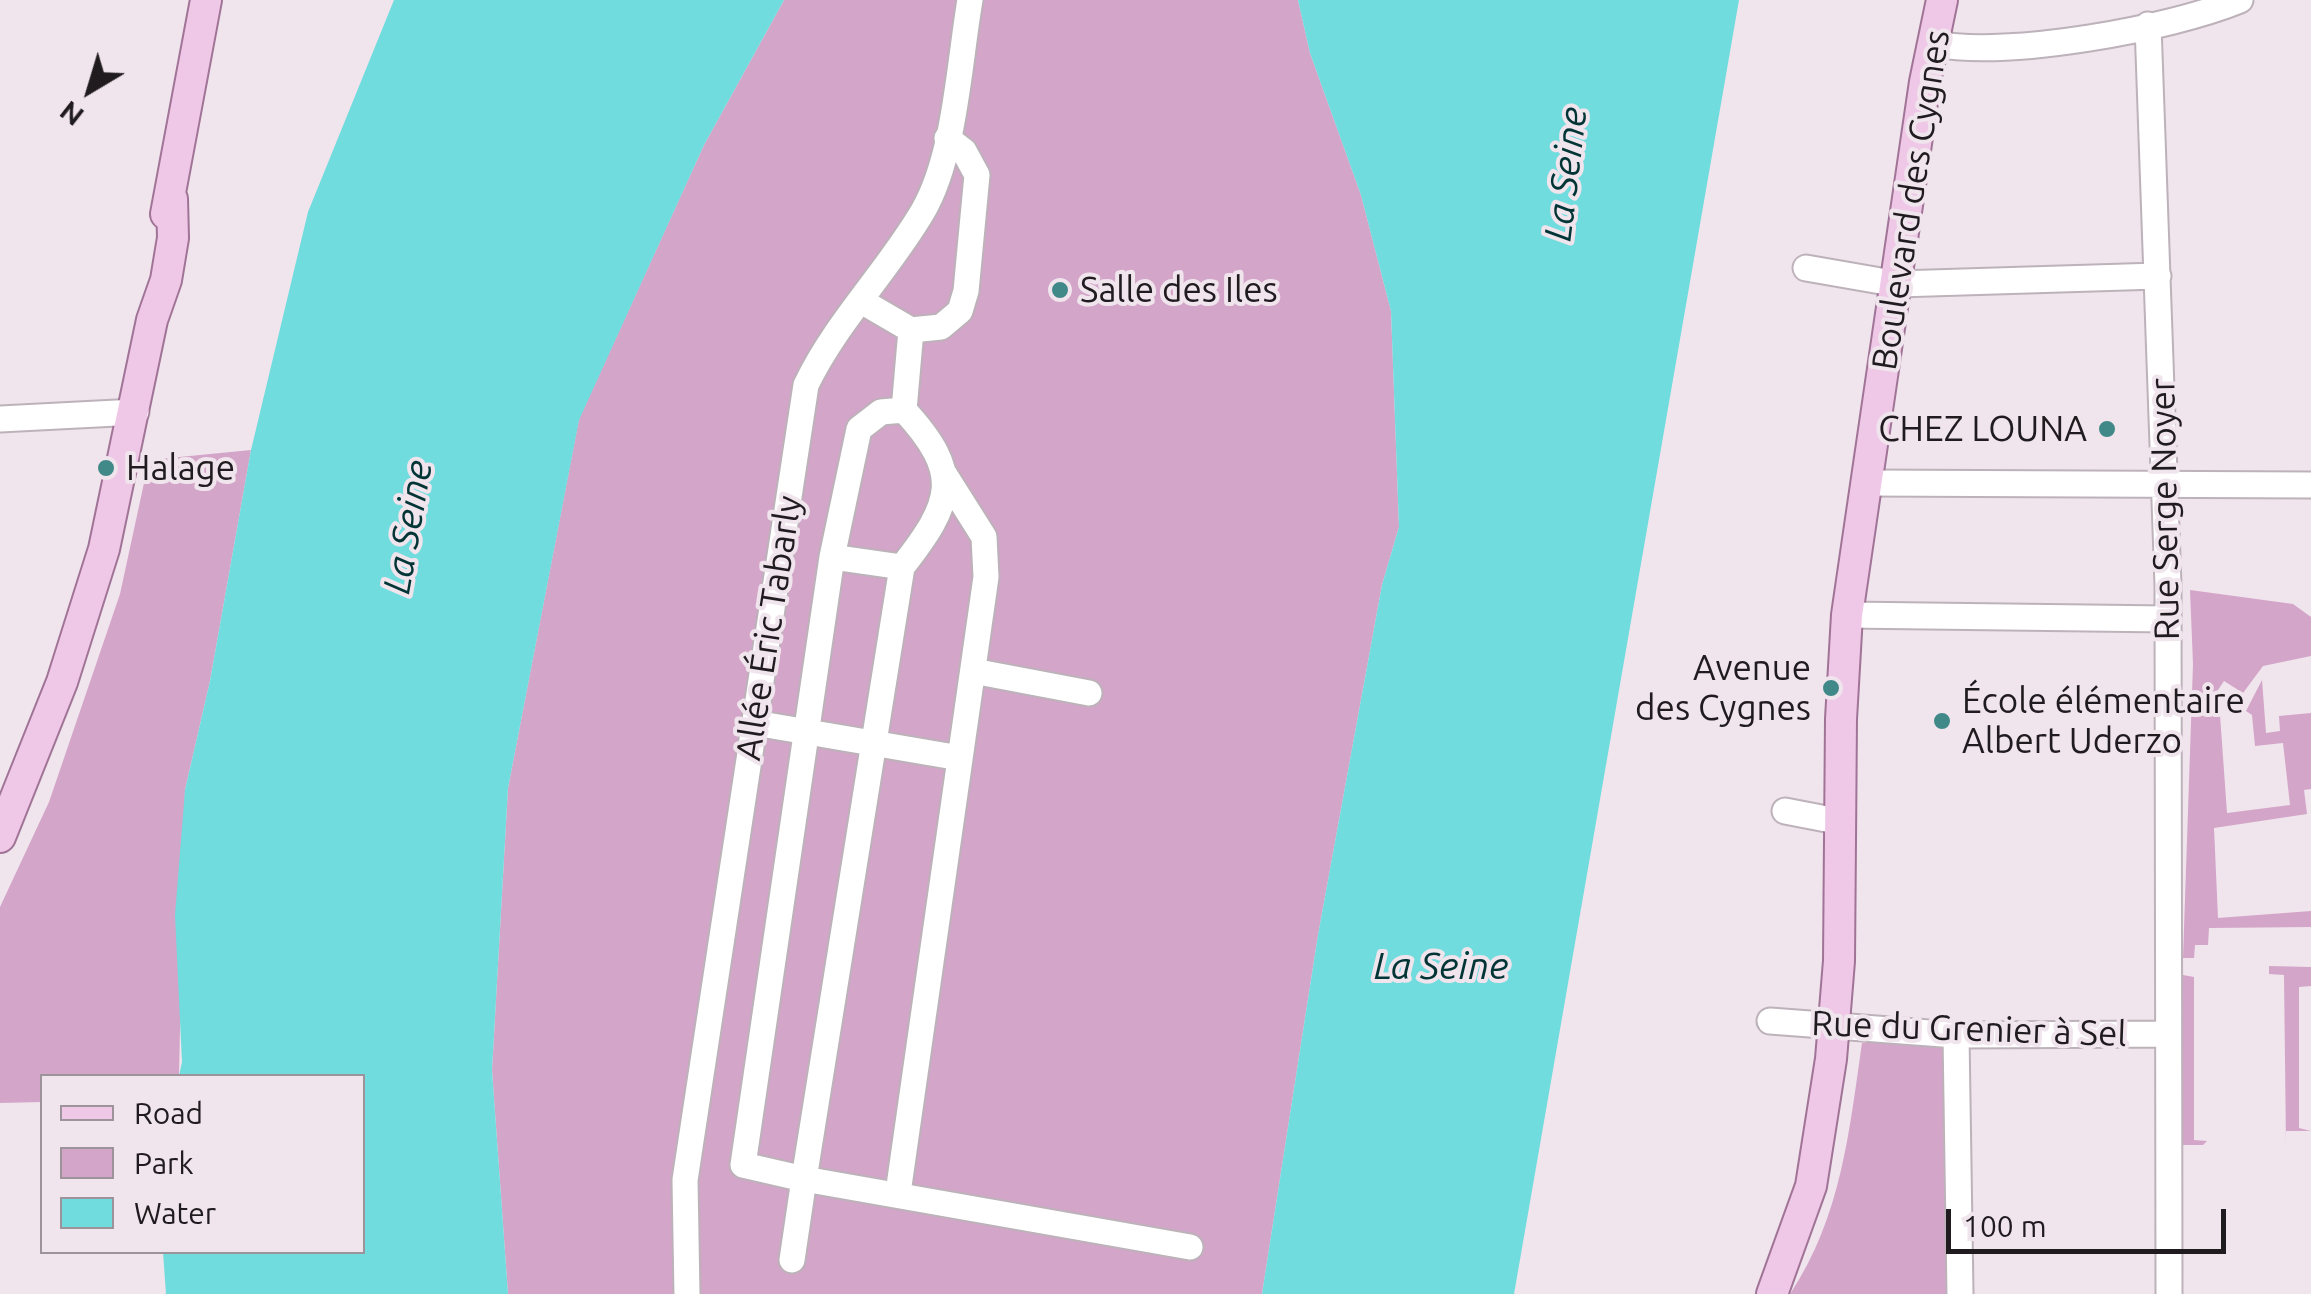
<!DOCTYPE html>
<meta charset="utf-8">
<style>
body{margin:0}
#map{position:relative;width:2311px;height:1294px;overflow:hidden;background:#f0e4ed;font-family:Ubuntu,sans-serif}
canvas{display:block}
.legend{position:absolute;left:40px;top:1074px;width:325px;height:180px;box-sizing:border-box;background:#f0e4ed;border:2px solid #9c949a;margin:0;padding:12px 18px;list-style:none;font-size:30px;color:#1f1b1e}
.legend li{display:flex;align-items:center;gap:20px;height:50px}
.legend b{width:50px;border:2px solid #9c949a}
.north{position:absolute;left:40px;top:40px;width:100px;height:100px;-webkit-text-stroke:8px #f0e4ed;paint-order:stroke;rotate:218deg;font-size:28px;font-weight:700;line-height:40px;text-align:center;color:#1f1b1e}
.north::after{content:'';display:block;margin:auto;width:35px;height:45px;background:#1f1b1e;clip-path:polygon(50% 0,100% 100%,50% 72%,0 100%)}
.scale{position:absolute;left:1946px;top:1209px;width:280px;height:45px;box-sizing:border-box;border:5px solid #1f1b1e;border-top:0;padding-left:12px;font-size:30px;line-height:35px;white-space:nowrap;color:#1f1b1e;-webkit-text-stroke:8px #f0e4ed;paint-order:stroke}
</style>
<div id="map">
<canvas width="2311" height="1294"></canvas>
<ul class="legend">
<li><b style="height:12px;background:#f0c8e7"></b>Road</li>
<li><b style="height:28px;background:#d3a5c8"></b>Park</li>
<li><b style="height:28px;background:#70dcdd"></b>Water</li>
</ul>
<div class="north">N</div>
<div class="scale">100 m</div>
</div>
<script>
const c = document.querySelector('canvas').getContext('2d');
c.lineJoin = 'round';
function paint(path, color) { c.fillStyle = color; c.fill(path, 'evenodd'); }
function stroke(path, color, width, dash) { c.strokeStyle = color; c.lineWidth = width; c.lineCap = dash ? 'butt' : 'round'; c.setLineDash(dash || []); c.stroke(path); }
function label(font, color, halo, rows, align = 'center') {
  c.font = font + ' Ubuntu,sans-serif'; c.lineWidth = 8; c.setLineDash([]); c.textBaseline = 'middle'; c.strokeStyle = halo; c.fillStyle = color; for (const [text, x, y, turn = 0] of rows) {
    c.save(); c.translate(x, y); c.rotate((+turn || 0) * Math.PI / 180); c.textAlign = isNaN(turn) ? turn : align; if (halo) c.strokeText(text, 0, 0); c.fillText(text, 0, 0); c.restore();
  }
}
paint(new Path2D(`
 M784,0H1298L1310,53L1361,195L1391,311L1399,527L1382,585L1318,935L1262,1294H508L492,1070L508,788L579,419L704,145Z
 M251,450L210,681L185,790L179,1076H42V1102L0,1103V907L49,802L120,594L149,460Z
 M2190,590L2293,604L2311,617V656L2263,666L2243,693L2224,681L2208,705L2220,715L2227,813L2290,805L2283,743L2255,746L2252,715L2246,711L2262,680L2266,733L2280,731L2279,716L2311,713V789L2304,790L2307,814L2214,828L2218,918L2311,911V927L2209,928L2208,945H2195L2194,958H2183L2193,664Z
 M2269,966L2311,967V986L2299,987V1128L2311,1131H2286V1145L2284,975L2269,974Z
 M2183,975L2194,977V1140L2207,1141L2203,1145H2183Z
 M1887,1040L1954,1042L1952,1294H1790C1841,1217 1849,1133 1862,1043Z`), '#d3a5c8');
paint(new Path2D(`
 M394,0H784L704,145L579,420L508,788L492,1070L508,1294H166L163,1252H362V1076H179L182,1062L175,915L185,790L210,681L251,450L308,212Z
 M1298,0H1739L1514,1294H1262L1318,935L1382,585L1399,527L1391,311L1361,195L1310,53Z`), '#70dcdd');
const minor = new Path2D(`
 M2148,25L2168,585L2169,1294
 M1935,44C2009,58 2169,29 2240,0
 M1806,268L1898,284L2158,276
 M863,302L911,330L941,327L960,311L966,291L977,175L964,151L947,138
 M911,330L904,410C963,474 953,502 902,567L804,1179L1190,1247
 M0,419L136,412
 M1866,483L2311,485
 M902,567L832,557L859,429L881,412L904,410
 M1847,615L2168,619
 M973,671L1089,693
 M755,723L960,758
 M1785,811L1842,822
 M1770,1021L1956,1035L2168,1034
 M1956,1035L1960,1294
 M898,1193L986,577L984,537L943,472
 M792,1260L804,1179L743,1165L832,557
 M687,1294L685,1180L806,385C836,322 888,271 923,211C955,156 959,64 970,0`);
const major = new Path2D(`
 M166,214L206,0
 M0,837L62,682L104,549L152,320L166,280L173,238L172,199
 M1772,1294L1811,1186L1831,1059L1839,961L1841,719L1847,615L1925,82L1942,0`);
stroke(minor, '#bdb2ba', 29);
stroke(major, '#a07496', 34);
stroke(minor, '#fff', 25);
stroke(major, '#f0c8e7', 30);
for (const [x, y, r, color] of [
 [1060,290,10,"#418989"],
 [2107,429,10,"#418989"],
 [106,468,10,"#418989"],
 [1831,688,10,"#418989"],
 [1942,721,10,"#418989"]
]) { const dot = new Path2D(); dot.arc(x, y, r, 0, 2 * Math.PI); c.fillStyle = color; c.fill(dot); stroke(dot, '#f0e4ed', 4); }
label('35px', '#1f1b1e', '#f0e4ed', [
 ["Boulevard des Cygnes",1911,200,-81],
 ["Rue Serge Noyer",2165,509,-91],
 ["Allée Éric Tabarly",769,628,-81],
 ["Rue du Grenier à Sel",1969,1029,2]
]);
label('35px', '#1f1b1e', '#f0e4ed', [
 ["Salle des Iles",1080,290],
 ["CHEZ LOUNA",2087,429,"right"],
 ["Halage",126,468],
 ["Avenue",1811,668,"right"],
 ["des Cygnes",1811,708,"right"],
 ["École élémentaire",1962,701],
 ["Albert Uderzo",1962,741]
], 'left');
label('italic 38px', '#003435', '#f0e4ed', [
 ["La Seine",1566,174,-83],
 ["La Seine",408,527,-80],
 ["La Seine",1441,966]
]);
</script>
